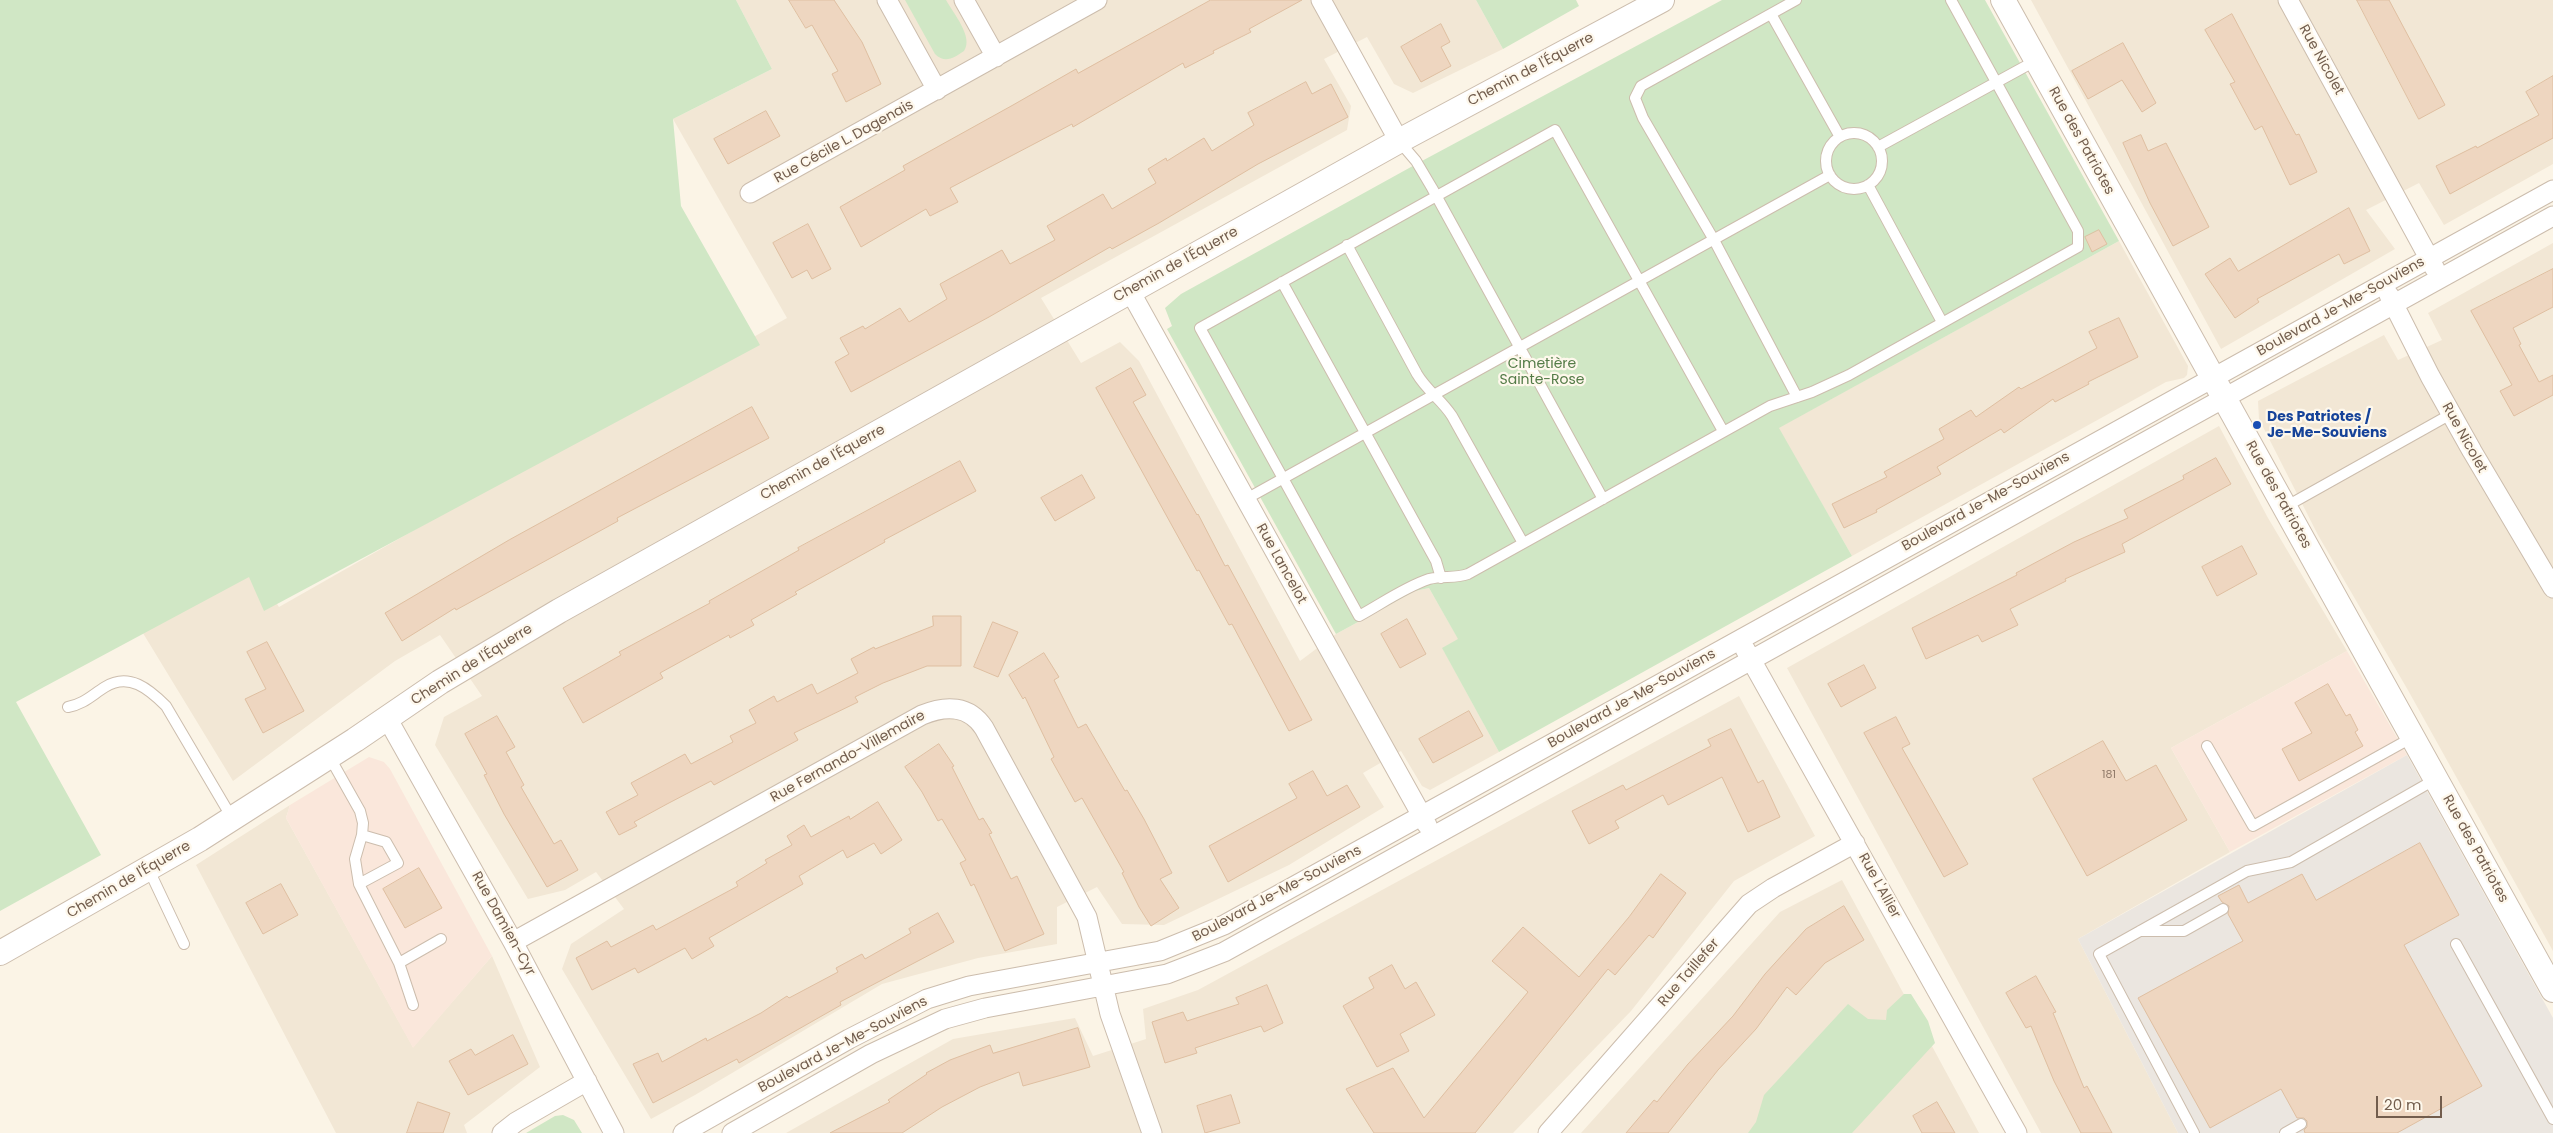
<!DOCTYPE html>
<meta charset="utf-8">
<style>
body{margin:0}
#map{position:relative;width:2553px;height:1133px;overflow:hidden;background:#fbf4e6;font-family:Poppins,sans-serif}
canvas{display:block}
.scale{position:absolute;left:2376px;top:1096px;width:66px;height:22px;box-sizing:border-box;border:2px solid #725d4d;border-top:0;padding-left:6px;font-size:15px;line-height:18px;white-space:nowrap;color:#725d4d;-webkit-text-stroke:4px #fef8ec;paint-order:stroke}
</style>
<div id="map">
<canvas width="2553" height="1133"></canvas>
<div class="scale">20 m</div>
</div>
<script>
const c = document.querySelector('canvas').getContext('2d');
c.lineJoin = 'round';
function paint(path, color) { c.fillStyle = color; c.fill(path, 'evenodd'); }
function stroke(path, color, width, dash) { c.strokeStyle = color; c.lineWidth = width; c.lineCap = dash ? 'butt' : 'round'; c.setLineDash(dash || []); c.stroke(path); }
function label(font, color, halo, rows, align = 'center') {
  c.font = font + ' Poppins,sans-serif'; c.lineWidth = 4.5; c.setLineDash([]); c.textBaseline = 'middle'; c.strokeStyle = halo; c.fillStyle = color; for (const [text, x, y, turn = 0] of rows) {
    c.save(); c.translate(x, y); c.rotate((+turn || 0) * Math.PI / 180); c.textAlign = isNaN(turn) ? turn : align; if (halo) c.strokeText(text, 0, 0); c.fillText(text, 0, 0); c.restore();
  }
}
paint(new Path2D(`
 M736,0H1476L1503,49L1413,93L1394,84L1367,37L1324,59L1351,106L1347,130L1041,298L1081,363L1120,342L1139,361L1300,661L1336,634L1415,591L1429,588L1459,640L1443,649L1499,752L1430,790L1422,786L1401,751L1363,773L1384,807L1289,865L1164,925L1122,924L1097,887L1057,907V944L978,958L882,984L695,1095L651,1119L562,969L571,944L624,909L596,872L565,890L528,899L435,745L444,717L482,696L440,635L395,661L233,781L135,620L251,564L279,607L787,318L673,119L772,69Z
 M2031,0H2553V164L2444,225L2419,183L2366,210L2395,249L2221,349Z
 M2119,241L2188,366L2187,375L2184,378L2166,382L1852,556L1778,428Z
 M2553,243V951L2409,692L2318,535L2259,419L2258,401L2384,335L2398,360L2442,340L2428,313Z
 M2219,426L2268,518L2347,651L2171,748L2230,852L2078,939L2178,1133H2041L1787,668Z
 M1739,696L1815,836L1734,881L1631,1011L1513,1133H786L953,1039L1075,1018L1093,1056L1146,1039L1143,1009L1198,990Z
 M290,805L286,818L413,1047L492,956L540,1067L464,1125L467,1133H336L196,865Z
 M1842,880L1979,1133H1581L1780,912Z`), '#f2e7d5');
paint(new Path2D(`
 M2347,651L2407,755L2230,852L2171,748Z
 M369,757L384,762L390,769L492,956L413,1048L286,818L290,805Z`), '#fae7db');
paint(new Path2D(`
 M2407,755L2553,1018V1133H2178L2078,939Z`), '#ebe6e0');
paint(new Path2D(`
 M0,0H736L772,69L673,119L681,206L760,345L264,611L249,577L16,702L101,855L0,911Z
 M905,0H946C953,13 974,37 964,51C954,58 945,64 935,54Z
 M1476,0H1576L1579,6L1503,49Z
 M1722,0H1985L2119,241L1779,428L1852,556L1499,752L1442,648L1458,639L1429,588L1415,591L1336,634L1167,329L1172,326L1165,308L1181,294L1420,162Z
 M1904,994H1911L1928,1021L1935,1043L1852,1133H1748L1756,1122L1764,1095L1848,1004L1868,1019L1886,1020L1887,1010Z
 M563,1115L574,1120L582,1133H526L555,1116Z`), '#d0e7c5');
const building = new Path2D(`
 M789,0H834L862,42L881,84L846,102L832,74L838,71L812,25L806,28Z
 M1211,0H1302L1249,29L1251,32L1213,51L1214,53L1185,68L1183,63L1073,127L1072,124L950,188L958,202L930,216L926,209L861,247L840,207L905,170L903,166L1013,105L1076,69L1078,73Z
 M2357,0H2389L2445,105L2419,119Z
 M2232,14L2296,135L2299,134L2317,172L2290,185L2262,126L2255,130L2230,84L2235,82L2205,30Z
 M1441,24L1450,42L1441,47L1451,66L1421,82L1401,47Z
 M2123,43L2156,103L2142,112L2122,80L2088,99L2072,71Z
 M2553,76V138L2450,194L2436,166L2476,146L2477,148L2539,115L2526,92Z
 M1306,82L1312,94L1331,84L1348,117L1258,164L1159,223L1112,249L1110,247L989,317L851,392L835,362L849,354L840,338L863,326L865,329L900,308L909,322L947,299L940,284L1002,250L1010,264L1055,240L1047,226L1103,194L1112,209L1156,183L1148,169L1166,158L1167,161L1204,138L1212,151L1254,125L1248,113Z
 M766,111L780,136L728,164L714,139Z
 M2141,135L2148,151L2166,143L2209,227L2173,246L2150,203L2123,143Z
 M2349,208L2370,251L2344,264L2339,254L2257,299L2259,302L2235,318L2205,274L2230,258L2238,271Z
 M808,224L831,269L812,279L807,270L792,278L773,243Z
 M2099,230L2107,244L2092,252L2085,237Z
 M2553,269V307L2513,328L2521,344L2519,345L2539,382L2553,375V395L2514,416L2500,391L2512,385L2471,311Z
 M2119,318L2138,357L2088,382L2089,384L2055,402L2053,399L2004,433L2001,429L1937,467L1941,474L1876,510L1877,512L1844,528L1832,504L1887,477L1884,472L1944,439L1939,429L1971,410L1976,417L2019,387L2021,389L2097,348L2089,332Z
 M1131,368L1146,395L1133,402L1197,515L1198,514L1225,566L1228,565L1312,720L1289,731L1232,624L1229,625L1199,570L1197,571L1096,388Z
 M752,407L769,438L617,518L618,521L456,610L455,608L402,641L385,613L509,540Z
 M2216,458L2231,484L2122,544L2125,552L2065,579L2066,581L2010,609L2018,625L1982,642L1978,635L1926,659L1912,628L2017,575L2016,573L2074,542L2128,518L2124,510L2184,479L2183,476Z
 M960,461L976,491L884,540L885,542L795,592L797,594L751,620L754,625L730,638L729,635L660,673L663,678L583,723L563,688L621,655L619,652L710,603L709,601L799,550L798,548Z
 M1082,475L1095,498L1055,521L1041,498Z
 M2242,546L2257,574L2217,596L2202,567Z
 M933,616H961V666H927L883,683L855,697L858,702L794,733L798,740L714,785L711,781L667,804L634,822L637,826L619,835L606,812L638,795L631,783L685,754L691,764L733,742L730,736L756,723L749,710L774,696L777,702L812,684L817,694L858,673L851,659L874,647L875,649L933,626Z
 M1407,619L1426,654L1400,668L1381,634Z
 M993,622L1018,632L998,677L974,667Z
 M267,642L304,711L263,733L245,699L266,689L247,652Z
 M1044,653L1059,677L1054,680L1078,728L1086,724L1125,791L1127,790L1144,819L1172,873L1160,879L1179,908L1151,926L1139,907L1122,873L1124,872L1082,798L1075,802L1051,759L1054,757L1025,697L1023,699L1009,675Z
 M1864,665L1876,688L1841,707L1828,684Z
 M2328,684L2346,716L2350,714L2358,730L2355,732L2363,746L2299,781L2282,749L2312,733L2295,703Z
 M1469,711L1483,736L1433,763L1419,739Z
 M497,716L515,747L506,752L524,785L521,787L554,844L561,840L578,870L547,887L504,814L484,775L487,774L465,734Z
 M1896,717L1910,744L1902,748L1968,864L1944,877L1864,733Z
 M1731,729L1758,783L1763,780L1780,817L1748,832L1722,777L1668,805L1663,795L1615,821L1619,828L1589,844L1572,811L1623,785L1626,790L1711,746L1708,740Z
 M2103,741L2126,781L2156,765L2187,820L2087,876L2033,779Z
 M939,744L954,766L952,767L979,820L983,818L992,833L989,834L1011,879L1017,876L1044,934L1005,951L974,884L971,886L960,863L966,860L942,819L938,821L922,792L905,767Z
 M1313,771L1327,796L1347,785L1360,807L1228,882L1209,846L1297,798L1289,784Z
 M878,802L902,840L881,854L874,843L847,858L843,850L799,876L803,884L709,938L714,946L692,959L685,948L638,973L635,968L592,990L576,958L607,941L611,947L653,925L656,930L738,886L736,882L767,863L765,860L792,845L787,836L804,825L811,837L849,816L850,819Z
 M2420,843L2459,915L2404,945L2482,1086L2397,1133H2305L2304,1130L2307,1127V1121L2304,1118H2297L2281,1089L2210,1128L2138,998L2243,941L2228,914L2229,906L2222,902L2218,896L2239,885L2248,903L2302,874L2316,900Z
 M419,868L442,908L405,928L383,889Z
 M1661,874L1686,893L1653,938L1649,935L1615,975L1608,969L1475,1133H1374L1346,1089L1393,1068L1424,1118L1528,992L1492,961L1523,927L1579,977L1629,917Z
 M281,884L298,915L263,934L246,903Z
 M1844,906L1864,940L1825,963L1796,995L1787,987L1756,1029L1718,1070L1668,1133H1626L1654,1100L1657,1102L1688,1064L1733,1016L1765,974L1806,929Z
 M938,913L954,942L840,1002L841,1005L739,1063L737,1059L653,1103L633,1064L658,1053L662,1062L706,1038L707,1041L761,1013L787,996L789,998L838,972L836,968L862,954L865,959L911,933L909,929Z
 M1392,965L1405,989L1416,982L1435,1015L1400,1034L1409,1051L1377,1067L1343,1006L1374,988L1369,978Z
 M2036,976L2056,1012L2053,1013L2084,1088L2087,1086L2112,1133H2081L2054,1081L2031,1026L2026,1028L2006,993Z
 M1267,985L1283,1023L1264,1032L1261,1026L1195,1048L1197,1053L1165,1063L1152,1022L1183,1012L1187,1021L1239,1004L1236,998Z
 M1078,1028L1090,1067L1023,1086L1019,1072L980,1087L942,1107L902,1133H830L890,1102L888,1100L927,1074L926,1073L950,1060L990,1045L993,1053Z
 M513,1035L528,1064L468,1095L449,1061L471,1049L475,1055Z
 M1231,1095L1240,1123L1205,1133L1197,1106Z
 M418,1102L450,1113L443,1133H407Z
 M1937,1102L1955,1133H1922L1913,1116Z`);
paint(building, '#eed6c0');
stroke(building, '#dfbfa1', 1);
const service = new Path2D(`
 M1796,0L1641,86L1635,98L1643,118L1714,240L1797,397
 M1771,14L1840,137
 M1826 161a28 28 0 1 1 56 0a28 28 0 1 1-56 0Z
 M1399,141L1416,161L1432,188L1603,499
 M1878,147L2037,60
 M1868,185L1942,322
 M1347,245L1417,374C1427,391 1442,400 1452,416L1523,543
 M1282,282L1436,561L1441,578
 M1723,431L1555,130L1200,328L1359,616C1381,604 1405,587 1429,579C1442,575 1455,579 1468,574L1770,406L1812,392L1849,375L2078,247V231L1951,0
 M1246,499L1830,175
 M2285,507L2451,414
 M68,707C84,704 92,695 105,687C129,672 149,689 166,706L232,818
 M2207,746L2253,826L2413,737
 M329,756L360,811L363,823L362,835L355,859L359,884L399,963L413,1005
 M149,870L184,944
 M359,884L398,863L386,842L362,835
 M2140,931H2184L2223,909
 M2456,944L2553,1119
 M399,963L441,939
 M2194,1133L2099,954L2247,871L2291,862L2436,779
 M2285,1133L2301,1124`);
const minor = new Path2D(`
 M887,0L937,90
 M964,0L996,57
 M1321,0L1399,141
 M2288,0L2435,269
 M750,193L1097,0
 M1130,291L1427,825
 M2389,295L2430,376L2472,451L2553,588
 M1745,649L2017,1133
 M387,718L513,942L614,1133
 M513,942L922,715C946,705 969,705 984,728L1087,917L1110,1014L1152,1133
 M502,1133L516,1122L587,1081
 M683,1133L849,1039L927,999L969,986L1160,951L1224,925L2553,190
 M732,1133L871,1054L945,1019L985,1008L1167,974L1224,952L2553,216
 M1548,1133L1749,904L1773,888L1855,843`);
const tertiary = new Path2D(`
 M2003,0L2553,990
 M0,953L200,839L355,740L440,682L559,611L1399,141L1662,0`);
stroke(service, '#ccbdad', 12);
stroke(minor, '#ccbdad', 21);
stroke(tertiary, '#ccbdad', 26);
stroke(service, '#fff', 10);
stroke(minor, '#fff', 19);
stroke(tertiary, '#fff', 24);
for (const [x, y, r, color] of [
 [2257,425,5,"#1a4fb4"]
]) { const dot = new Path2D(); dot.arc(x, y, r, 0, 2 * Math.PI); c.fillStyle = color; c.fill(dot); stroke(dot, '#fef8ec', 2); }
label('11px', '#917b6a', null, [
 ["181",2109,775]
]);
label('14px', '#725d4d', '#fef8ec', [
 ["Rue Nicolet",2321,60,61],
 ["Chemin de l'Équerre",1531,70,-28],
 ["Rue des Patriotes",2081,141,61],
 ["Rue Cécile L. Dagenais",844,142,-29],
 ["Chemin de l'Équerre",1176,265,-29],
 ["Boulevard Je-Me-Souviens",2341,307,-29],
 ["Rue Nicolet",2464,438,61],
 ["Chemin de l'Équerre",823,463,-29],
 ["Rue des Patriotes",2278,495,61],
 ["Boulevard Je-Me-Souviens",1986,502,-29],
 ["Rue Lancelot",1281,564,61],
 ["Chemin de l'Équerre",472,665,-32],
 ["Boulevard Je-Me-Souviens",1632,699,-29],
 ["Rue Fernando-Villemaire",848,757,-29],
 ["Rue des Patriotes",2475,849,61],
 ["Chemin de l'Équerre",129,880,-30],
 ["Rue L'Allier",1879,886,61],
 ["Boulevard Je-Me-Souviens",1277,894,-28],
 ["Rue Damien-Cyr",503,924,61],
 ["Rue Taillefer",1689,973,-49],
 ["Boulevard Je-Me-Souviens",843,1045,-28]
]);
label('14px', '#547c48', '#fef8ec', [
 ["Cimetière",1542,364],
 ["Sainte-Rose",1542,380]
]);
label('bold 14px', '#164399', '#fef8ec', [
 ["Des Patriotes /",2267,417],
 ["Je-Me-Souviens",2267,433]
], 'left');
</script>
